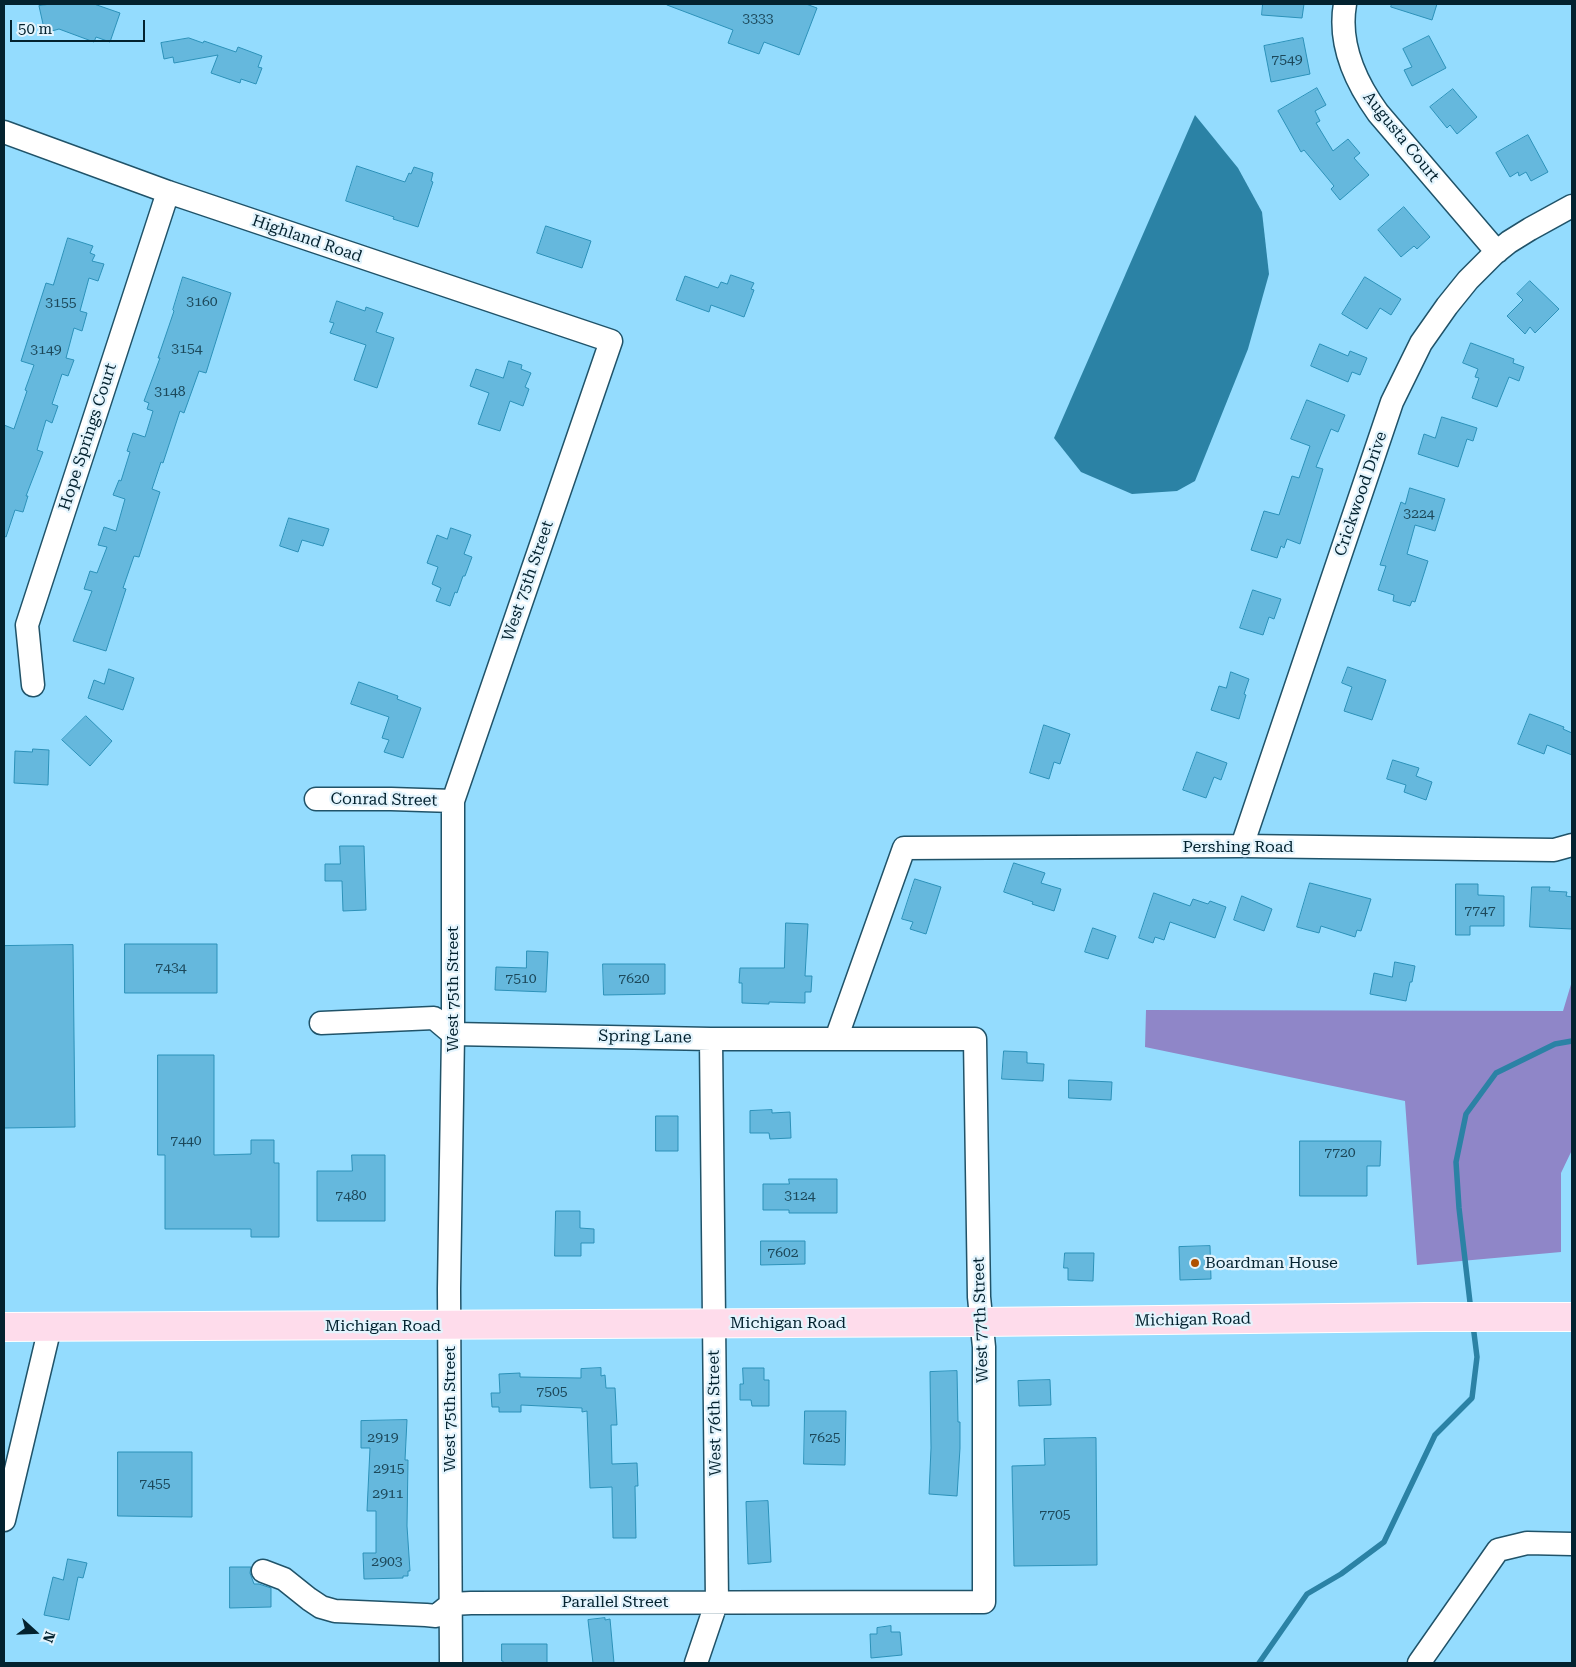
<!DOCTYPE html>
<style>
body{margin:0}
#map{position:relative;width:1576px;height:1667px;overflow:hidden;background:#94dcfe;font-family:"Roboto Serif",serif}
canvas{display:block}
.frame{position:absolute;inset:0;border:5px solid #03222f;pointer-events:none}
.north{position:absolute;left:10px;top:1607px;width:50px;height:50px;-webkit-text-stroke:4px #e3f4fd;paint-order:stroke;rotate:110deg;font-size:14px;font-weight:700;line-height:20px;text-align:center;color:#03222f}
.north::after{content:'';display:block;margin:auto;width:18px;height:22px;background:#03222f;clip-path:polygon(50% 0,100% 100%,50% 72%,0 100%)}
.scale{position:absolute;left:10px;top:20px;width:135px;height:22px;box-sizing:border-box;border:2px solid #03222f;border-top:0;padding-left:6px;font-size:15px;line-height:18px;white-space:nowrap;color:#03222f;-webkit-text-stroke:4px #e3f4fd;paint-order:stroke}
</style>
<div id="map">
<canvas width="1576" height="1667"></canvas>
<div class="frame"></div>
<div class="north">N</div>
<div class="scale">50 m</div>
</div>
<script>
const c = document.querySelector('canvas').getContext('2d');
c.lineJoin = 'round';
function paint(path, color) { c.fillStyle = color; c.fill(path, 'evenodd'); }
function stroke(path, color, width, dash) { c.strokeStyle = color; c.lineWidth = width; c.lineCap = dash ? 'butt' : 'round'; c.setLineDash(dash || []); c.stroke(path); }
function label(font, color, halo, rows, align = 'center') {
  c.font = font + ' "Roboto Serif",serif'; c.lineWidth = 4.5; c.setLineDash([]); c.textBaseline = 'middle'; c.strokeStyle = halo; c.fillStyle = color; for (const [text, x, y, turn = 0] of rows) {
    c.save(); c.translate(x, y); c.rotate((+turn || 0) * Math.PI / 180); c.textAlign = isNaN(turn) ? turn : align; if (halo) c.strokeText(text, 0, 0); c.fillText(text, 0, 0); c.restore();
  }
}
paint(new Path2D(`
 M1572,981V1150L1561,1173V1252L1417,1265L1405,1101L1145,1047L1146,1010L1563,1011Z`), '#8f86c8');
paint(new Path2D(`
 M1195,115L1238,168L1262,212L1269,274L1248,349L1195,481L1177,491L1132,494L1081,472L1054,438Z`), '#2b82a5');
stroke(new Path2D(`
 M1471,1311L1459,1208L1456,1162L1466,1114L1496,1073L1555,1044L1572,1041
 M1259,1663L1307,1594L1341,1574L1384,1542L1435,1435L1472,1398L1477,1357L1473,1325`), '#2b82a5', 5.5);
const building = new Path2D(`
 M51,4H94L120,13L110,42L96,37L94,42L59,29L45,33L39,6Z
 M667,4H806L817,8L799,55L764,42L759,54L728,43L733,30L667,5Z
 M1263,4H1304L1302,18L1262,15Z
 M1392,4H1437L1432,20L1391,7Z
 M1429,36L1446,68L1412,86L1404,70L1412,67L1403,49Z
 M189,38L203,43L204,41L236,52L238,47L262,56L258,67L262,68L256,84L241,79L240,83L211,73L218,55L174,63L173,57L164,59L161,43Z
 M1303,38L1310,74L1271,82L1264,46Z
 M1317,88L1326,105L1315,111L1320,121L1316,123L1333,151L1348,139L1360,153L1354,158L1369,175L1340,200L1331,189L1334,186L1304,150L1301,152L1278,111Z
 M1453,89L1477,117L1457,134L1450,125L1447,128L1430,107Z
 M1528,135L1548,172L1531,181L1526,172L1519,176L1518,172L1510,177L1496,153Z
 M357,166L405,182L409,173L411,174L414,167L433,173L431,181L433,182L418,227L393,219L394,217L346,201Z
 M1404,207L1430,237L1417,249L1414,246L1401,257L1378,230Z
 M546,226L591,241L582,268L537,253Z
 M68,238L93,246L90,253L95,255L92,261L104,264L98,281L89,278L80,311L87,313L82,331L74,328L66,358L74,360L68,376L62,374L52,404L58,406L52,423L46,420L37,450L43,452L26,496H28L23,512L15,510L6,537L4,536V425L14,429L27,391L25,390L34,365L21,361L46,283L53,285Z
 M731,275L754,283L751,289L754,290L744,317L711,305L709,312L676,300L685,276L718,288L721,282L727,284Z
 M183,277L231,293L206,373L199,371L184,413L180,411L163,463L161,462L152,489L160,492L139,557L134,556L123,588L126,589L106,651L73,641L92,591L84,589L90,571L97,573L107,547L98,545L104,527L116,531L125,499L113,495L119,480L121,481L130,452L127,451L133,433L145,437L153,411L147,409L149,403L144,401L160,358H158L174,311L173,310Z
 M1365,277L1401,299L1391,315L1380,308L1367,329L1342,314Z
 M1530,281L1559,309L1535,333L1530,327L1525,334L1507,316L1523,300L1517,294Z
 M337,301L365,311L366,307L383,313L376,332L394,338L377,388L354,380L366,345L330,333L334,323L330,322Z
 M1471,343L1514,359L1513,363L1524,367L1519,381L1509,377L1497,407L1472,398L1479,378L1475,377L1478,369L1463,363Z
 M1320,344L1348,356L1350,351L1367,358L1360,375L1352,372L1348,382L1311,366Z
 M509,361L522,365L521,369L531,373L525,387L529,389L523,406L510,401L500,431L478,424L489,393L470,386L476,369L503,378Z
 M1307,400L1345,415L1338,432L1331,429L1316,467L1323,469L1300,544L1287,539L1284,548L1281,546L1277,558L1251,550L1264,511L1279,515L1292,476L1299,478L1310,446L1291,439Z
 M1442,417L1477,428L1473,441L1467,439L1458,467L1418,454L1424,434L1435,438Z
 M1410,488L1445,499L1435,531L1415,525L1407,554L1428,561L1415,602L1412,601L1410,606L1393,601L1394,595L1378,590L1386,566L1380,565L1401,502L1405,504Z
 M289,518L329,529L323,546L302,540L298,552L280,546Z
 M451,528L471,535L464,554L472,557L465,576H463L457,593L455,592L450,606L436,601L441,588L432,584L438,567L427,563L437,535L447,539Z
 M1253,590L1281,599L1274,619L1269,617L1263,635L1240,628Z
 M1348,667L1386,680L1372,720L1344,711L1352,687L1342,683Z
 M109,669L134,678L123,710L88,698L94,680L104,684Z
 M1231,672L1249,679L1244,694L1246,695L1239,719L1211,710L1219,686L1226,688Z
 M359,682L398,696L397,699L421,708L403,758L384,752L389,740L382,738L389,717L351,704Z
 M1530,714L1564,727L1563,729L1572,733V755L1547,745L1544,754L1518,744Z
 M86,716L112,741L90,766L62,740Z
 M1044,725L1070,734L1060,764L1054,762L1049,779L1030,773Z
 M33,749L49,750L48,785L14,783L15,751L32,752Z
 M1197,752L1227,763L1221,780L1214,777L1206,798L1183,790Z
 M1393,760L1419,768L1416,776L1432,782L1426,800L1404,792L1406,785L1387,779Z
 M340,846H364L366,910L343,911L342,881H325V864H340Z
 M1014,863L1045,873L1041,883L1061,889L1054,911L1032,904L1033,902L1004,892Z
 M915,879L941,887L926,934L910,929L913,922L902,919Z
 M1310,883L1371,899L1361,931L1357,930L1355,937L1321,926L1319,933L1297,927Z
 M1456,884H1478V895L1504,896V926H1470V935H1456Z
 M1532,887H1550L1549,891L1567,892L1566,896L1572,897V929L1530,927Z
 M1154,893L1190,906L1193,899L1208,904L1210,901L1226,907L1215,938L1170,922L1164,940L1155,937L1153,943L1139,938Z
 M1242,896L1272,909L1264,931L1234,920Z
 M786,923L808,924L805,976H812L811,992H805V1003L769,1002V1004L742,1003V983H739L740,968H784Z
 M1093,928L1116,936L1108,959L1085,952Z
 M125,944H217V993H125Z
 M73,945L75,1127L4,1128V946Z
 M527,951L548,952L546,992L495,990L496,967L526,968Z
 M1395,962L1415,966L1412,982H1410L1406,1001L1370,994L1374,973L1392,977Z
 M603,964H665V994L604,995Z
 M1004,1051L1027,1052V1063L1044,1064L1043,1081L1002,1079Z
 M158,1055H214V1155L251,1154V1140H274V1163H279V1237H251V1229H165V1155H158Z
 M1069,1080L1112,1082L1111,1100L1069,1098Z
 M772,1110V1113L790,1112L791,1138L770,1139L769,1133H750V1111Z
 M656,1116H678V1151H656Z
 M1300,1141H1381L1380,1166H1367V1196H1300Z
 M352,1155H385V1221H317V1171H352Z
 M789,1179H837V1213H789V1210H763V1184H789Z
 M556,1211H580V1228L594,1229V1243H581V1256H555Z
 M761,1241H805V1264L761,1265Z
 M1210,1246L1211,1279L1180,1280L1179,1247Z
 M1065,1253H1094L1093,1281L1068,1280V1268H1064Z
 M601,1368V1376L605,1375L606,1388H615L617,1425H611L612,1464L637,1463L638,1486H635L636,1538H613L612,1487L590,1488L587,1411L582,1412V1408L521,1405V1412H499V1407H492L491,1393H500L499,1374L520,1373V1377L581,1378V1369Z
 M743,1368H764V1380H769V1406H752L751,1400H740V1384H743Z
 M957,1371L958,1422H960V1448L957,1496L929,1494L931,1448L930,1372Z
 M1050,1380L1051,1405L1019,1406L1018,1381Z
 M805,1411H846L845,1465L804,1464Z
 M407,1420L405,1460H408L407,1526L410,1571H408V1576H403V1578L364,1579L363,1553H376V1511H367L370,1448H361V1421Z
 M1096,1438L1097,1565L1014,1566L1012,1466L1045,1465L1044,1439Z
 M118,1452H192V1517L118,1516Z
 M768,1501L771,1562L748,1564L746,1502Z
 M68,1559L87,1563L83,1578L78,1577L69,1620L44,1615L53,1577L63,1580Z
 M230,1567H251L250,1573L254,1584H259L271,1588V1607L230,1608Z
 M605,1618V1620L610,1619L614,1663H593L588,1620Z
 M891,1626V1632H900L902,1655L871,1658L870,1634H877V1628Z
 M502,1644H547V1663H503V1661H502Z`);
paint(building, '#65b8dd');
stroke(building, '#2c91b9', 1);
const minor = new Path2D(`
 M1345,4C1338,44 1355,81 1378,113L1497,252
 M4,132L168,192L611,341L453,801V1034L449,1289L451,1663
 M33,685L27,625L168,192
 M316,799H391L453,801
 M1242,846L1392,402L1421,343L1447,306L1468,280L1494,254L1509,242L1530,229L1572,206
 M836,1039L904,848L1242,846L1554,850L1572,845
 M4,1520L50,1327
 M263,1571L284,1579L309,1599L321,1607L335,1611L426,1615L436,1616L451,1604L471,1603L984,1602V1347L979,1297L975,1039H711L453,1034L434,1018L321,1023
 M696,1663L717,1601L711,1039
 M1419,1663L1498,1550L1527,1543L1572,1544`);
const major = new Path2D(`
 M4,1327L982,1322L1426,1317H1572`);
stroke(minor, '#205369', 25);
stroke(major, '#fff', 30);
stroke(minor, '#fff', 22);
stroke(major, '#fedceb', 28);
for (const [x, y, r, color] of [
 [1195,1263,5,"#af5000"]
]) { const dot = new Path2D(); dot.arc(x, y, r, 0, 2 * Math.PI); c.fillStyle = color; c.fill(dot); stroke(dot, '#e3f4fd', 2); }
label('14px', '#1c485a', null, [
 ["3333",758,19],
 ["7549",1287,60],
 ["3160",202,302],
 ["3155",61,303],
 ["3154",187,349],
 ["3149",46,350],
 ["3148",170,392],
 ["3224",1419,514],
 ["7747",1480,911],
 ["7434",171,968],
 ["7510",521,979],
 ["7620",634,979],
 ["7440",186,1141],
 ["7720",1340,1153],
 ["7480",351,1196],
 ["3124",800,1196],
 ["7602",783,1253],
 ["7505",552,1392],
 ["2919",383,1438],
 ["7625",825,1438],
 ["2915",389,1469],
 ["7455",155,1484],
 ["2911",388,1494],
 ["7705",1055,1515],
 ["2903",387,1562]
]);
label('16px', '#03222f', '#e3f4fd', [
 ["Augusta Court",1401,137,51],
 ["Highland Road",307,239,19],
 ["Hope Springs Court",88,437,-72],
 ["Crickwood Drive",1361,494,-71],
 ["West 75th Street",528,581,-71],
 ["Conrad Street",384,800,1],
 ["Pershing Road",1238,847],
 ["West 75th Street",453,989,-90],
 ["Spring Lane",645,1037,1],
 ["West 77th Street",981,1320,-92],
 ["Michigan Road",1193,1320,-1],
 ["Michigan Road",788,1323],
 ["Michigan Road",383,1326],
 ["West 75th Street",450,1409,-90],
 ["West 76th Street",715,1413,-91],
 ["Parallel Street",615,1602]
]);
label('16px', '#03222f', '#e3f4fd', [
 ["Boardman House",1205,1263]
], 'left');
</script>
